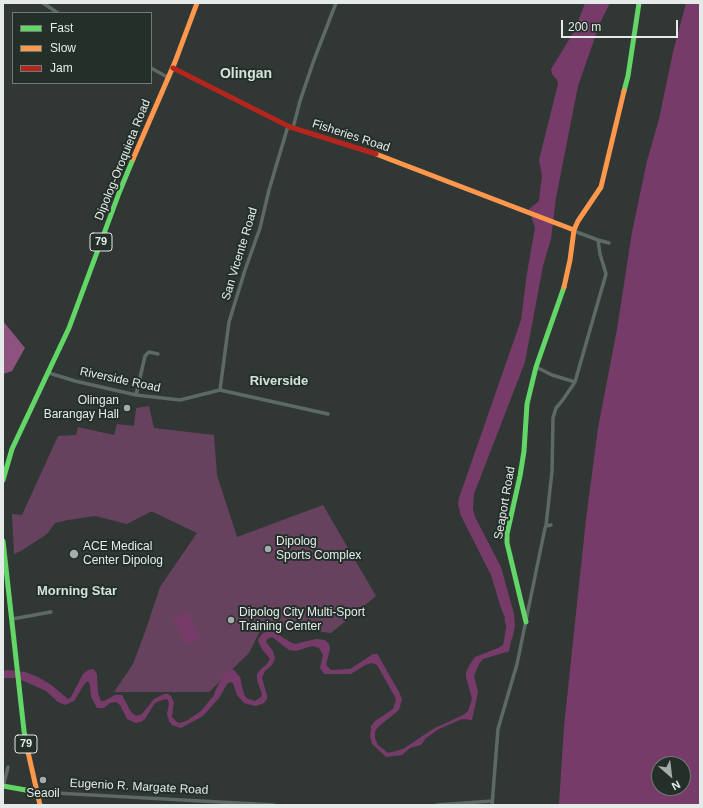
<!DOCTYPE html>
<style>
body{margin:0}
#map{position:relative;width:703px;height:808px;overflow:hidden;background:#313734;font-family:Arial,sans-serif}
canvas{display:block}
.frame{position:absolute;inset:0;border:4px solid #e4ebe8;pointer-events:none}
.legend{position:absolute;left:12px;top:12px;width:140px;height:72px;box-sizing:border-box;background:#242f2a;border:1px solid #717a76;margin:0;padding:5px 7px;list-style:none;font-size:12px;color:#e4ebe8}
.legend li{display:flex;align-items:center;gap:8px;height:20px}
.legend b{width:20px;border:1px solid #717a76}
.north{position:absolute;left:651px;top:756px;width:40px;height:40px;box-sizing:border-box;background:#242f2a;border:1px solid #717a76;border-radius:50%;rotate:152deg;font-size:11px;font-weight:700;line-height:16px;text-align:center;color:#e4ebe8}
.north::after{content:'';display:block;margin:auto;width:14px;height:18px;background:#a5aca9;clip-path:polygon(50% 0,100% 100%,50% 72%,0 100%)}
.scale{position:absolute;left:561px;top:20px;width:117px;height:18px;box-sizing:border-box;border:2px solid #e4ebe8;border-top:0;padding-left:5px;font-size:12px;line-height:14px;white-space:nowrap;color:#e4ebe8;-webkit-text-stroke:3px #242f2a;paint-order:stroke}
</style>
<div id="map">
<canvas width="703" height="808"></canvas>
<div class="frame"></div>
<ul class="legend">
<li><b style="height:5px;background:#63d668"></b>Fast</li>
<li><b style="height:5px;background:#ff974d"></b>Slow</li>
<li><b style="height:5px;background:#b3261e"></b>Jam</li>
</ul>
<div class="north">N</div>
<div class="scale">200 m</div>
</div>
<script>
const context = document.querySelector('canvas').getContext('2d');
context.lineJoin = 'round';
function paint(path, color) {
  context.fillStyle = color;
  context.fill(path, 'evenodd');
}
function poly(rows) {
  const path = new Path2D();
  for (const r of rows) {
    path.moveTo(r[0], r[1]);
    for (let i = 2; i < r.length; i += 2) path.lineTo(r[i], r[i + 1]);
  }
  return path;
}
function trace(path, color, width, dash) {
  context.strokeStyle = color;
  context.lineWidth = width;
  context.lineCap = dash ? 'butt' : 'round';
  context.setLineDash(dash || []);
  context.stroke(path);
}
function write(font, color, halo, rows, align = 'center') {
  context.font = font + ' Arial,sans-serif';
  context.lineWidth = 4;
  context.setLineDash([]);
  context.textBaseline = 'middle';
  context.strokeStyle = halo;
  context.fillStyle = color;
  for (const [text, x, y, turn = 0] of rows) {
    context.save();
    context.translate(x, y);
    context.rotate((+turn || 0) * Math.PI / 180);
    context.textAlign = isNaN(turn) ? turn : align;
    if (halo) context.strokeText(text, 0, 0);
    context.fillText(text, 0, 0);
    context.restore();
  }
}
paint(poly([
 [149,406,154,428,214,435,217,475,237,537,323,505,376,596,331,633,263,625,249,653,209,692,114,692,133,664,145,632,160,587,197,533,153,512,150,512,127,524,95,516,68,520,55,523,47,534,21,551,14,554,12,514,22,515,58,436,76,435,78,427,114,435,117,424,134,426,136,408]
]), '#67425e');
paint(poly([
 [3,321,25,348,12,371,3,374]
]), '#8e527f');
paint(poly([
 [585,3,610,3,600,23,578,86,556,198,551,239,543,266,525,362,474,494,473,509,475,517,501,567,514,614,515,625,513,636,508,649,503,653,483,659,479,664,474,676,478,692,472,720,462,719,439,729,426,738,421,745,410,748,402,755,386,757,372,744,370,736,371,729,371,726,375,721,393,709,396,699,377,665,372,663,365,665,351,674,324,674,320,668,323,655,319,648,312,646,296,651,289,650,272,637,267,639,266,642,273,651,275,659,272,665,265,671,262,678,267,695,267,699,264,703,256,706,251,705,244,703,237,695,233,683,230,682,226,685,219,698,203,716,181,728,172,725,169,721,167,714,169,703,167,699,162,700,155,703,145,719,141,722,135,723,127,719,120,705,116,702,110,703,104,708,97,708,91,697,90,685,88,681,85,683,74,701,65,705,58,702,46,691,26,682,15,678,3,678,3,671,8,670,25,672,38,677,50,684,68,699,71,697,83,674,88,670,93,669,96,672,97,675,98,693,101,701,104,701,115,695,122,695,131,712,136,716,142,714,154,699,164,694,168,694,171,696,174,702,172,717,177,722,180,723,188,720,201,711,227,679,231,677,240,683,245,696,248,699,255,701,261,697,262,694,257,680,257,674,261,669,267,664,270,659,262,649,258,641,259,638,263,633,270,631,276,633,290,642,295,644,316,639,325,640,329,644,330,649,326,665,331,670,350,669,373,654,377,654,378,655,399,692,402,699,399,710,378,727,375,732,375,738,378,745,388,753,403,749,433,729,463,715,468,711,472,699,466,677,466,672,470,664,475,657,503,646,509,639,511,634,500,605,491,575,461,516,458,504,459,498,521,320,527,273,535,228,529,209,537,203,539,200,542,176,539,160,558,84,557,80,552,74,551,69,575,30],
 [686,3,700,3,700,805,559,805,564,726,586,519,598,428,617,329,632,232,647,161,659,119,673,52],
 [659,764,683,764,683,788,659,788],
 [187,612,201,638,187,645,173,619]
]), '#773b6a');
trace(poly([
 [503,649,506,649,510,626,508,620],
 [218,693,227,676,232,673,237,679,239,690]
]), '#773b6a', 7);
trace(poly([
 [43,3,58,13],
 [151,68,169,78],
 [293,128,300,101,314,60,336,3],
 [598,240,609,243],
 [536,367,552,375,575,382],
 [49,373,75,381,136,395,180,400,220,390,328,414],
 [220,390,229,322,245,270,260,228,269,190,288,126],
 [136,395,145,356,149,352,158,354],
 [546,526,552,471,553,418,556,408,562,401,575,382,606,274,600,254,598,240,574,231],
 [12,619,51,612],
 [3,787,8,767],
 [37,792,274,805],
 [437,805,492,801],
 [492,805,498,729,517,664,545,528,546,526,551,525]
]), '#5c6964', 3.5);
trace(poly([
 [624,91,628,76,639,3],
 [3,480,12,449,69,328,119,193,133,159],
 [3,541,24,731,28,752],
 [526,622,507,543,507,534,520,476,524,451,527,404,536,367,564,287],
 [3,786,37,792]
]), '#63d668', 5);
trace(poly([
 [376,154,574,230],
 [133,159,175,62,197,3],
 [564,287,570,260,574,230,578,221,601,187,624,91],
 [28,752,40,805]
]), '#ff974d', 5);
trace(poly([
 [173,68,290,127,376,154]
]), '#b3261e', 5);
for (const [x, y, r, color] of [
 [127,408,4,"#a5aca9"],
 [268,549,4,"#a5aca9"],
 [74,554,5,"#a5aca9"],
 [231,620,4,"#a5aca9"],
 [43,780,4,"#a5aca9"]
]) {
  const dot = new Path2D();
  dot.arc(x, y, r, 0, 2 * Math.PI);
  context.fillStyle = color;
  context.fill(dot);
  trace(dot, '#242f2a', 1.5);
}
for (const [x, y, w] of [
 [101,242,22],
 [26,744,22]
]) {
  const box = new Path2D();
  box.roundRect(x - w / 2, y - 9, w, 18, 3);
  context.fillStyle = '#242f2a';
  context.fill(box);
  trace(box, '#e4ebe8', 1);
}
write('bold 11px', '#e4ebe8', null, [
 ["79",101,242],
 ["79",26,744]
]);
write('12px', '#e4ebe8', '#242f2a', [
 ["Fisheries Road",351,136,18],
 ["Dipolog-Oroquieta Road",123,160,-68],
 ["San Vicente Road",240,254,-73],
 ["Riverside Road",120,380,12],
 ["Seaport Road",505,503,-80],
 ["Eugenio R. Margate Road",139,787,3]
]);
write('12px', '#e4ebe8', '#242f2a', [
 ["Olingan",119,401,"right"],
 ["Barangay Hall",119,415,"right"],
 ["Dipolog",276,542],
 ["Sports Complex",276,556],
 ["ACE Medical",83,547],
 ["Center Dipolog",83,561],
 ["Dipolog City Multi-Sport",239,613],
 ["Training Center",239,627],
 ["Seaoil",43,794,"center"]
], 'left');
write('bold 13px', '#d3e2db', '#242f2a', [
 ["Riverside",279,381],
 ["Morning Star",77,591]
]);
write('bold 14px', '#d3e2db', '#242f2a', [
 ["Olingan",246,74]
]);
</script>
